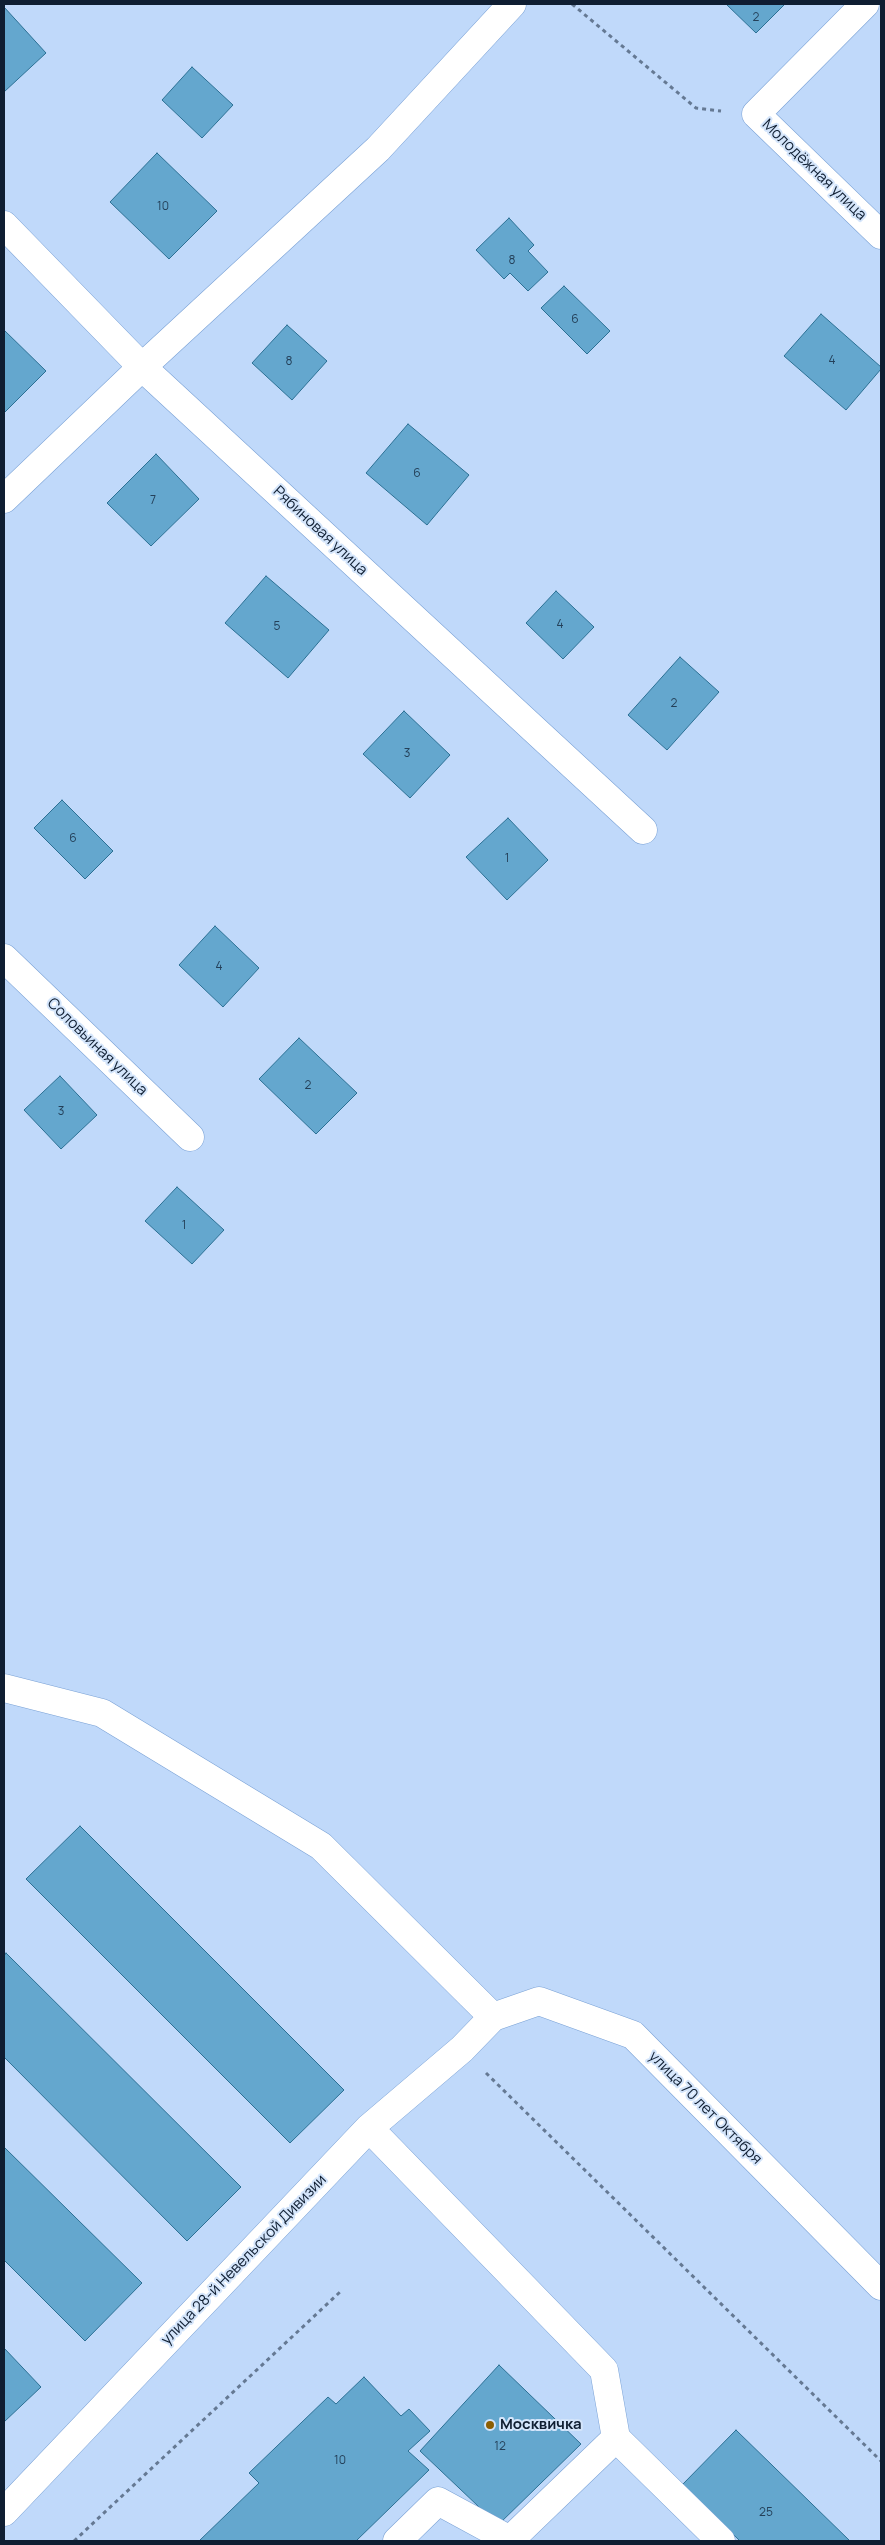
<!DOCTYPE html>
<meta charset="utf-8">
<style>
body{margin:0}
#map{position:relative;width:885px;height:2545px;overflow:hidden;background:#c0d9fa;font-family:Manrope,sans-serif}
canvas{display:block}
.frame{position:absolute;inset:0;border:5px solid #0f1e32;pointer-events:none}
</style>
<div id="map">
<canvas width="885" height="2545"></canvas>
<div class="frame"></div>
</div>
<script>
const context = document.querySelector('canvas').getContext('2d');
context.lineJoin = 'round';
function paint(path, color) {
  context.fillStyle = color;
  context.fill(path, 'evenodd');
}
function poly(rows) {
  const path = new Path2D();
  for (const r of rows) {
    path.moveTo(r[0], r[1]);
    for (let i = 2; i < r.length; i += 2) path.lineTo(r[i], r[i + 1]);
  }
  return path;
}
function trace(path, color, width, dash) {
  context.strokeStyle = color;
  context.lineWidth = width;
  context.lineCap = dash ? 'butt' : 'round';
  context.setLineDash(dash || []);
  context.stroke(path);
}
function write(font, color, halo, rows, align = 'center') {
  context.font = font + ' Manrope,sans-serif';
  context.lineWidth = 4;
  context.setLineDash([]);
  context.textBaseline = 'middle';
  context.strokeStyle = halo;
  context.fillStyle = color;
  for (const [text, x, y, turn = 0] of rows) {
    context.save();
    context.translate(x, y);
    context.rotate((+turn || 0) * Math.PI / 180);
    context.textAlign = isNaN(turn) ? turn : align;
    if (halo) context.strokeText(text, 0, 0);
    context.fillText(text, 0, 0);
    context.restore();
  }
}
const building = poly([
 [726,4,785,4,756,33,726,4],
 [4,7,46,53,4,92,4,7],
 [192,67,233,105,202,138,162,100,192,67],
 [157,153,217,211,169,259,110,202,157,153],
 [509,218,534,245,528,251,548,272,528,291,510,273,504,279,476,250,509,218],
 [564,286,610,331,587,354,541,308,564,286],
 [821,314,881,367,881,369,846,410,784,356,821,314],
 [287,325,327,361,292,400,252,363,287,325],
 [4,330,46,371,4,413,4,330],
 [408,424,469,475,427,525,366,473,408,424],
 [156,454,199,499,151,546,107,503,156,454],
 [266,576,329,630,288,678,225,623,266,576],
 [556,591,594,627,563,659,526,623,556,591],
 [680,657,719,692,667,750,628,715,680,657],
 [404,711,450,755,410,798,363,754,404,711],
 [62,800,113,851,85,879,34,828,62,800],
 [508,818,548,860,507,900,466,857,508,818],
 [215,926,259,968,223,1007,179,965,215,926],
 [299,1038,357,1093,316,1134,259,1079,299,1038],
 [60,1076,97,1115,61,1149,24,1110,60,1076],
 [177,1187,224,1230,192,1264,145,1221,177,1187],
 [80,1826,344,2090,290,2143,26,1879,80,1826],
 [6,1953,241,2187,187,2241,4,2057,4,1956,6,1953],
 [4,2147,142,2283,85,2341,4,2260,4,2147],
 [4,2348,41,2387,4,2422,4,2348],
 [499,2365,581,2444,498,2525,420,2451,499,2365],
 [364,2377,401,2416,409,2409,430,2431,408,2451,429,2470,356,2541,199,2541,259,2483,249,2473,328,2397,336,2404,364,2377],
 [736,2430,850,2541,740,2541,682,2485,736,2430]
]);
paint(building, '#64a7ce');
trace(building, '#2b7094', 1);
const minor = poly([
 [865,4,756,114,881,235],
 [4,225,142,367,643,830],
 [4,499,142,367,378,149,512,4],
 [4,958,190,1137],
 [4,1688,102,1713,321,1846,493,2017],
 [369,2128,604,2370,616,2438],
 [4,2512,369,2128,462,2049,493,2017,539,2001,633,2035,881,2286],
 [397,2541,438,2501,510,2540,616,2438,721,2541]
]);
trace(minor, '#79a1d5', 29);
trace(poly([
 [572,4,696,108,721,111],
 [486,2073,881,2461],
 [74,2541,340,2292]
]), '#657993', 3, [4, 4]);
trace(minor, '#fff', 28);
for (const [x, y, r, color] of [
 [490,2425,5,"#8c5e04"]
]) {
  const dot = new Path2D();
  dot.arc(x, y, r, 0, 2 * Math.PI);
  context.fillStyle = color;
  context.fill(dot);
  trace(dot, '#d4e5fb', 2);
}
write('12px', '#244059', null, [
 ["2",756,18],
 ["10",163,207],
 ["8",512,261],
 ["6",575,320],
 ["4",832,361],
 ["8",289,362],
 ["6",417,474],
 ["7",153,501],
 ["4",560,625],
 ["5",277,627],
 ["2",674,704],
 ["3",407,754],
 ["6",73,839],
 ["1",507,859],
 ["4",219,967],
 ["2",308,1086],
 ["3",61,1112],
 ["1",184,1226],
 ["12",500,2447],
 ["10",340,2461],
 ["25",766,2513]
]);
write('15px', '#0f1e32', '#d4e5fb', [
 ["Молодёжная улица",814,170,44],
 ["Рябиновая улица",320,531,43],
 ["Соловьиная улица",97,1047,44],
 ["улица 70 лет Октября",705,2108,45],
 ["улица 28-й Невельской Дивизии",244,2260,-46]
]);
write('bold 15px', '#0f1e32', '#d4e5fb', [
 ["Москвичка",500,2425]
], 'left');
</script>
